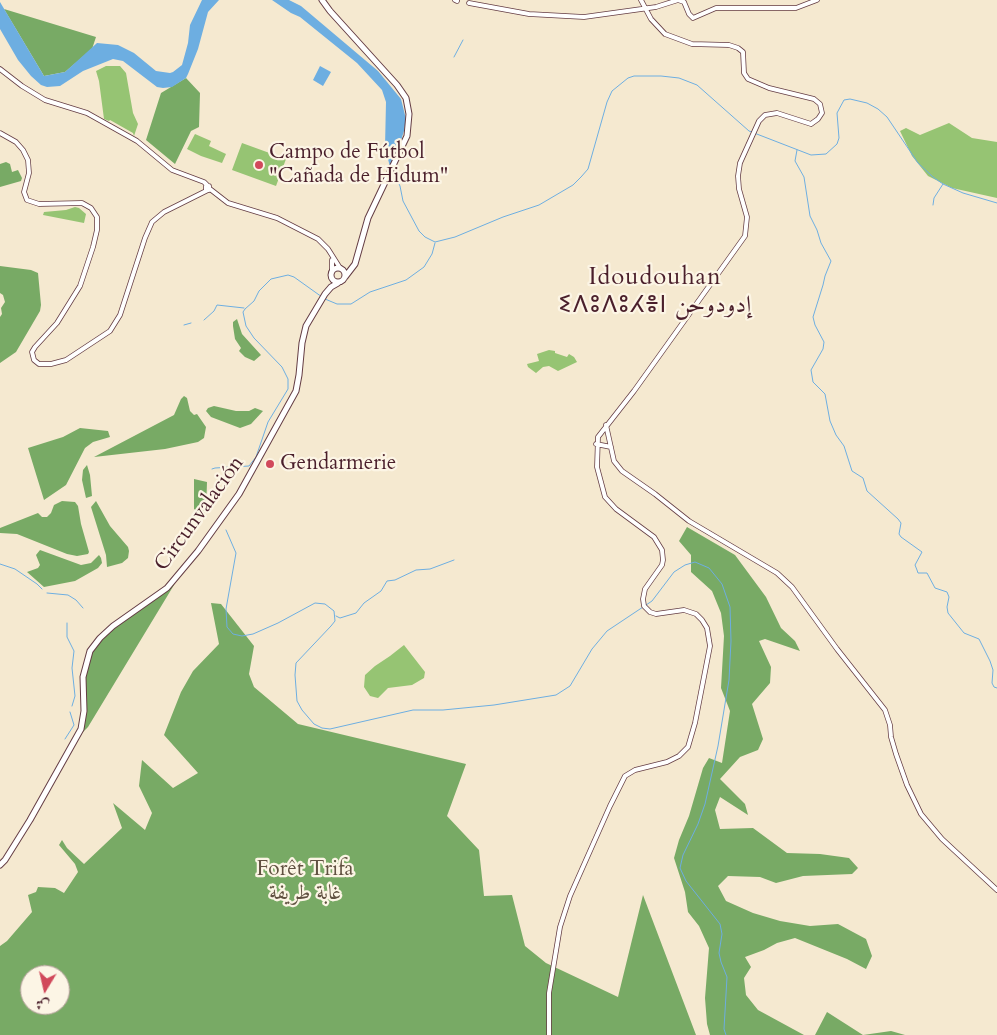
<!DOCTYPE html>
<meta charset="utf-8">
<style>
body{margin:0}
#map{position:relative;width:997px;height:1035px;overflow:hidden;background:#f5e9d0;font-family:Cardo,Amiri,serif}
canvas{display:block}
.north{position:absolute;left:20px;top:965px;width:50px;height:50px;box-sizing:border-box;background:#fcf5e5;border:1px solid #b59f9b;border-radius:50%;rotate:189deg;font-size:14px;font-weight:700;line-height:20px;text-align:center;color:#4a1f2b}
.north::after{content:'';display:block;margin:auto;width:18px;height:22px;background:#d1495b;clip-path:polygon(50% 0,100% 100%,50% 72%,0 100%)}
</style>
<div id="map">
<canvas width="997" height="1035"></canvas>
<div class="north">ش</div>
</div>
<script>
const context = document.querySelector('canvas').getContext('2d');
context.lineJoin = 'round';
function paint(path, color) {
  context.fillStyle = color;
  context.fill(path, 'evenodd');
}
function poly(rows) {
  const path = new Path2D();
  for (const r of rows) {
    if (r.length === 3) {
      path.moveTo(r[0] + r[2], r[1]);
      path.arc(r[0], r[1], r[2], 0, 2 * Math.PI);
      continue;
    }
    path.moveTo(r[0], r[1]);
    for (let i = 2; i < r.length; i += 2) path.lineTo(r[i], r[i + 1]);
  }
  return path;
}
function trace(path, color, width, dash) {
  context.strokeStyle = color;
  context.lineWidth = width;
  context.lineCap = dash ? 'butt' : 'round';
  context.setLineDash(dash || []);
  context.stroke(path);
}
function write(font, color, halo, rows, align = 'center') {
  context.font = font + ' Cardo,Amiri,"Noto Sans Tifinagh",serif';
  context.lineWidth = 4.5;
  context.setLineDash([]);
  context.textBaseline = 'middle';
  context.strokeStyle = halo;
  context.fillStyle = color;
  for (const [text, x, y, turn = 0] of rows) {
    context.save();
    context.translate(x, y);
    context.rotate((+turn || 0) * Math.PI / 180);
    context.textAlign = isNaN(turn) ? turn : align;
    if (halo) context.strokeText(text, 0, 0);
    context.fillText(text, 0, 0);
    context.restore();
  }
}
paint(poly([
 [106,66,120,66,126,73,133,113,138,124,134,136,133,133,110,120,109,121,104,119,99,81,96,71],
 [949,123,972,138,997,142,997,198,952,188,928,176,912,156,900,131,906,128,920,135],
 [195,134,211,141,209,146,226,154,222,163,201,156,187,149],
 [242,143,286,159,276,186,232,170],
 [75,207,79,208,86,214,84,223,43,215,44,212,66,210],
 [549,350,555,351,555,353,567,357,569,354,574,357,577,362,558,371,549,366,543,367,536,373,528,367,527,364,539,361,537,354],
 [404,645,425,672,424,678,412,685,388,688,378,698,370,696,364,687,365,675,375,666,390,656]
]), '#96c473');
paint(poly([
 [4,9,96,37,92,49,65,72,44,76],
 [186,78,200,93,199,127,191,131,175,164,146,140,161,93],
 [6,162,10,164,12,172,18,170,22,178,21,181,0,187,0,164],
 [0,266,31,270,38,273,41,305,40,311,16,352,0,363,0,317,2,314,1,308,5,302,3,295,0,293],
 [237,319,242,334,261,355,254,361,245,357,239,351,241,348,235,339,233,326,233,322],
 [184,396,187,398,190,411,194,415,197,414,206,427,204,438,198,442,165,449,94,457,174,415,181,399],
 [214,406,236,411,249,411,255,408,263,411,251,424,240,428,211,417,206,411,208,408],
 [80,428,108,431,110,437,93,442,85,448,66,485,44,500,28,448,63,437],
 [87,465,90,475,92,496,86,498,82,480,83,470],
 [194,479,207,482,206,512,202,514,194,509],
 [62,501,75,502,78,506,81,524,89,552,88,554,77,556,67,554,17,534,0,533,0,528,38,513,42,517,47,517,51,513,54,505],
 [96,501,110,526,128,547,129,551,128,558,122,563,107,567,106,555,91,507],
 [687,527,735,555,766,597,781,628,795,641,800,651,765,639,759,641,771,667,770,683,752,704,763,739,758,750,740,757,720,779,745,804,748,815,720,797,715,810,720,829,753,828,787,853,820,854,849,858,858,868,852,874,803,876,776,883,760,877,728,876,718,886,726,901,753,913,780,921,810,926,838,924,866,939,872,956,866,969,847,959,795,938,777,943,764,950,745,957,751,967,744,978,746,995,758,1010,804,1035,710,1035,707,1024,705,998,709,948,699,926,688,912,685,892,674,858,679,840,689,816,703,768,709,758,722,763,730,711,721,688,724,636,721,613,712,591,691,572,691,555,679,541],
 [40,550,81,565,91,563,99,555,101,558,102,563,98,568,75,581,44,587,27,572,38,568,40,565,36,555],
 [176,578,174,585,88,727,79,736,86,716,84,682,90,653,108,631],
 [211,603,221,604,254,646,249,674,254,687,298,724,466,764,447,816,479,850,484,896,512,895,525,946,546,963,618,997,643,895,696,1035,0,1035,0,946,7,941,32,912,28,895,36,892,38,887,55,888,64,893,78,872,75,864,59,845,62,840,67,848,84,864,122,828,113,803,145,830,152,813,139,786,142,760,173,788,198,773,164,735,181,692,193,671,219,644],
 [30,975,60,975,60,1005,30,1005],
 [827,1012,863,1035,891,1031,905,1035,815,1035]
]), '#78aa65');
paint(poly([
 [202,0,219,0,208,12,198,49,188,74,186,78,172,87,163,88,157,87,123,61,113,59,83,71,60,86,47,87,41,85,31,76,18,60,0,29,0,2,44,76,65,72,97,43,118,45,134,53,156,71,170,73,173,72,182,65,188,43,190,25],
 [272,0,289,0,301,6,378,71,401,99,406,119,404,131,391,171,385,147,386,102,382,90,357,63,300,17,291,13],
 [320,66,331,72,323,86,313,80]
]), '#6daee1');
trace(poly([
 [454,57,463,40],
 [797,150,795,161,804,177,810,216,817,230,821,243,831,261,825,276,823,285,813,317,815,325,824,342,823,349,811,370,813,382,825,394,830,421,836,435,844,446,852,471,863,478,867,491,898,519,901,523,899,534,901,537,922,552,915,565,917,570,918,573,927,573,935,588,947,592,949,597,947,607,948,613,964,633,979,639,990,661,993,670,992,683,994,687,997,688],
 [393,172,400,186,403,201,419,231,425,237,435,242,455,237,503,217,539,205,573,185,581,177,588,169,607,102,612,91,628,78,634,76,661,76,679,78,697,85,749,131,811,155,826,154,837,144,839,138,837,113,844,100,850,99,867,103,878,109,887,117,918,163,933,177,943,184,963,193,997,203],
 [933,205,934,198,943,184],
 [325,299,337,304,351,304,370,292,406,280,424,267,432,254,435,243],
 [204,320,214,311,217,305,244,308],
 [184,325,191,323],
 [212,469,215,468,249,466,256,457,268,422,288,389,288,379,282,367,254,338,246,326,243,312,245,309,254,301,259,291,271,279,288,275,294,277,322,297],
 [226,530,236,553,226,609,227,627,233,634,242,636,253,634,278,623,315,603,325,604,334,611,335,621,331,626,296,663,295,675,297,701,302,710,314,724,322,728,330,729,413,710,443,710,494,705,556,695,570,686,592,649,607,631,652,601,674,572,685,565,695,562,709,568,722,584,730,607,731,641,729,680,718,746,705,804,698,824,683,855,680,868,686,881,720,924,722,934,719,953,721,962,727,977,724,1029,726,1035],
 [0,564,15,569,37,584,42,589],
 [47,593,68,595,76,600,83,608],
 [336,616,340,618,356,613,364,603,381,591,387,581,395,580,416,570,430,569,454,560],
 [67,623,67,637,74,651,72,668,75,696,72,706],
 [65,739,74,725,70,712]
]), '#6daee1', 1);
const minor = poly([
 [455,0,457,1],
 [469,3,529,14,584,17,656,7,678,0,684,2,689,14,693,18,716,8,796,8,817,0],
 [0,69,22,86,45,100,87,113,137,141,172,170,204,182,207,185],
 [0,133,16,142,23,150,28,160,29,173,24,192,27,200,39,204,82,203,91,208,97,217,97,230,93,247,80,286,57,323,35,347,32,352,34,360,39,364,51,364,66,360,110,331,120,315,145,238,152,222,164,212,208,190],
 [206,186,209,186,209,190,206,190,206,186],
 [210,189,228,203,277,218,318,239,328,249,340,268],
 [332,272,332,260],
 [606,425,614,461,622,471,655,494,689,521,777,573,792,587,837,649,885,710,890,725,891,737,896,754,907,785,921,814,942,839,997,890],
 [596,444,611,447],
 [549,1035,549,993,560,927,570,896,610,806,625,776,635,770,667,762,679,756,688,747,695,723,710,646,707,628,702,620,696,614,684,610,656,614,650,612,644,606,643,599,645,589,662,565,663,560,662,550,654,537,616,509,605,497,597,467,598,437,634,391,745,236,747,217,739,189,738,176,740,163,759,121,765,115,777,113,811,124,818,119,822,113,820,104,814,99,769,88,748,79,744,73,743,52,738,48,729,45,692,44,665,34,651,19,641,0]
]);
const major = poly([
 [322,0,330,11,397,85,406,98,409,114,407,136,368,218,355,264,345,277],
 [338,275,7],
 [0,865,5,860,30,820,81,729,84,711,83,677,90,651,100,638,113,626,167,588,198,551,239,494,296,391,299,375,302,343,306,326,325,294,331,287,338,283]
]);
trace(minor, '#643d44', 5.5);
trace(major, '#643d44', 7);
trace(minor, '#fff', 4);
trace(major, '#fff', 5);
for (const [x, y, r, color] of [
 [259,165,5,"#d1495b"],
 [270,464,5,"#d1495b"]
]) {
  const dot = new Path2D();
  dot.arc(x, y, r, 0, 2 * Math.PI);
  context.fillStyle = color;
  context.fill(dot);
  trace(dot, '#fcf5e5', 2);
}
write('21px', '#4a1f2b', '#fcf5e5', [
 ["Campo de Fútbol",269,153],
 ["\"Cañada de Hidum\"",269,177],
 ["Gendarmerie",280,464]
], 'left');
write('21px', '#4a1f2b', '#fcf5e5', [
 ["Circunvalación",200,514,-54]
]);
write('21px', '#615141', '#fcf5e5', [
 ["Forêt Trifa",305,870],
 ["غابة طريفة",305,894]
]);
context.letterSpacing = '1px';
write('24px', '#4a1f2b', '#fcf5e5', [
 ["Idoudouhan",655,278],
 ["ⵉⴷⵓⴷⵓⵃⴻⵏ إدودوحن",655,306]
]);
context.letterSpacing = '0px';
</script>
